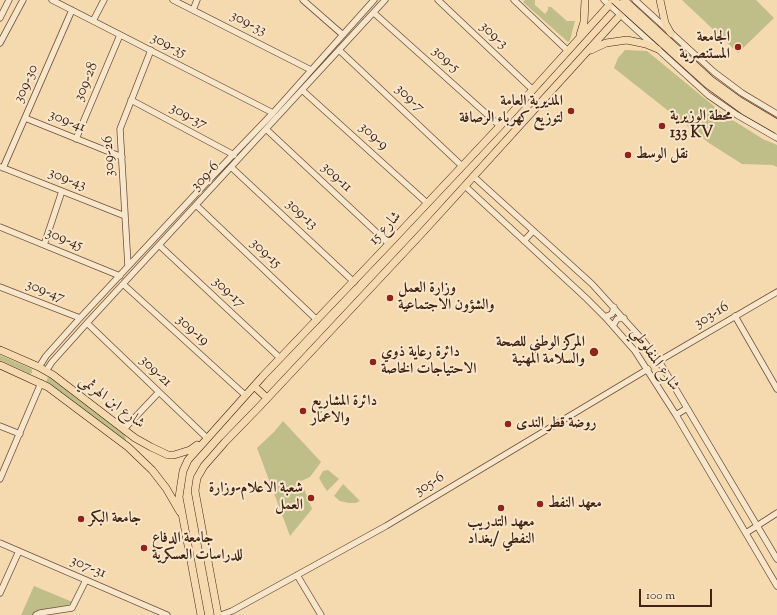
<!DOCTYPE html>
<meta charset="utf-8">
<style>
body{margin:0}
#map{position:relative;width:777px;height:615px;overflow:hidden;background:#f5d9af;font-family:"Sorts Mill Goudy",serif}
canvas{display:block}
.scale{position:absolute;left:639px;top:589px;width:73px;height:18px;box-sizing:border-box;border:2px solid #412316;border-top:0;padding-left:5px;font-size:12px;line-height:14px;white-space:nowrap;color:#412316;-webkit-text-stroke:3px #f8e6cb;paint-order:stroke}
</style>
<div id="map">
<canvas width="777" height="615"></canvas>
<div class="scale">100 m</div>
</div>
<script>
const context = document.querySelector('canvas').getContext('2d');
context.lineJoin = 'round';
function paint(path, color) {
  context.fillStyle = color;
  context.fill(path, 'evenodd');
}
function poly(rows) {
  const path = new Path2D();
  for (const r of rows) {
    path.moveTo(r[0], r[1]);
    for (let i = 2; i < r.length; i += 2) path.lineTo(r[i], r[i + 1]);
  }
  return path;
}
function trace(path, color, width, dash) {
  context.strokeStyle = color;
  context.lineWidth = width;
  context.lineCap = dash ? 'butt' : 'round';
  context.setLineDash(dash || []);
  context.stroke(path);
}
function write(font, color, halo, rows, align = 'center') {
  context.font = font + ' "Sorts Mill Goudy",Amiri,serif';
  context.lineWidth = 4;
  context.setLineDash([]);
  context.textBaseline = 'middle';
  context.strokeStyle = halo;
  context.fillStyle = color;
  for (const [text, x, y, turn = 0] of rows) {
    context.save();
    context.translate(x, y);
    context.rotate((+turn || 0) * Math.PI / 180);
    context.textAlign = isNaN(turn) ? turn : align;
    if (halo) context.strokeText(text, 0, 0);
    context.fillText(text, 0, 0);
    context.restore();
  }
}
paint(poly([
 [525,0,535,0,535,5,545,14,548,10,548,7,551,7,567,21,575,21,570,40,568,42,523,2],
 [682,0,756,0,774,18,738,53],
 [625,50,647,51,726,116,763,139,777,145,777,167,773,165,742,164,709,143,614,68,618,58],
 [0,355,32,369,32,373,30,374,0,360],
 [48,377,50,377,125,434,126,440,119,437,46,382],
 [283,421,321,462,310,477,301,481,312,509,290,536,257,448,274,432],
 [328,470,339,479,327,491,323,485,319,478,323,471],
 [343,484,360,501,356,503,349,503,340,501,334,496],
 [34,586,75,603,74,605,36,615,21,615]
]), '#c0be88');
const minor = poly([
 [52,0,273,113],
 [173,0,311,70],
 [303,0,343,35],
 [438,0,532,89],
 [514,0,568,51],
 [604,0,708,95,737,115,777,138],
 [635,0,714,72,742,93,777,114],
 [193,10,197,0],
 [374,13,500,126],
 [0,18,9,0],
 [93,21,104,0],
 [0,43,23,0],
 [339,50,462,166],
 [302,90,427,203],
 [131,100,234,155],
 [25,118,122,157],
 [266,129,389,244],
 [76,139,120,35],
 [1,167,125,216],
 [231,167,354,282],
 [3,168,72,10],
 [473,176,592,284,641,338,659,361,777,559],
 [465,186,586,298,605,317,635,351,676,415,777,586],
 [196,205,317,320],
 [0,227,120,276],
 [524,241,533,231],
 [44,245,62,191],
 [159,245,280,358],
 [128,266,120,129,151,50],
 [123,284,245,395],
 [0,287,80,318],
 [735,316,777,389],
 [605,317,612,314,614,307],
 [87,323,207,438],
 [613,326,617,319,624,318],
 [659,361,777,292],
 [39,367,46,356,80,318,204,185,273,113,374,0],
 [46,371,52,362,87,323,385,0],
 [676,415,687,408],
 [0,426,20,434],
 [124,429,159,392],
 [0,479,41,383],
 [746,533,777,513],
 [0,543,167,615],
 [297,575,321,615],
 [0,593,19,551],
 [36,615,40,613,72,608,86,580],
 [221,615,232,611,386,526,648,369]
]);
const major = poly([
 [660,0,665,23,671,34],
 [580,35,584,22,585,0],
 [591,50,606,43,627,40,646,44,658,49],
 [0,350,39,367,53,375,135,438,151,447,168,455,174,455,190,450,197,445],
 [0,365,48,387,128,447,152,470,166,488,180,512],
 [254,386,267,398],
 [201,615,179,497,183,471,188,460,263,376,389,244,500,126,612,2],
 [218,615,195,491,197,478,204,466,225,442,260,406,422,233,623,12]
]);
trace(minor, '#6e503c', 7);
trace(major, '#412316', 8);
trace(minor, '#f8e6cb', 5.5);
trace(major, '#f5d9af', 7);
const majorBridge = poly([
 [614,0,707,84,744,111,777,130],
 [624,0,711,80,740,101,777,123]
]);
trace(majorBridge, '#412316', 8, []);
trace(majorBridge, '#f5d9af', 7);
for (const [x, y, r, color] of [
 [738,47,4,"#8f2418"],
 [571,111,4,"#8f2418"],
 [662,126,4,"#8f2418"],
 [628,155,4,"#8f2418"],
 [390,298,4,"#8f2418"],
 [594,352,5,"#8f2418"],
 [373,362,4,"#8f2418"],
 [303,411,4,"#8f2418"],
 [508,424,4,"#8f2418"],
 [311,498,4,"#8f2418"],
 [540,504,4,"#8f2418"],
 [501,508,4,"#8f2418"],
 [81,519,4,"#8f2418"],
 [144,548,4,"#8f2418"]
]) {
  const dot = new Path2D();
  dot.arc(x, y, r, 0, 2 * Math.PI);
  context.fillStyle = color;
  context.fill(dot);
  trace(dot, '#f8e6cb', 1.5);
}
write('15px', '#412316', '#f8e6cb', [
 ["309-33",248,24,27],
 ["309-3",493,36,43],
 ["309-35",168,46,27],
 ["309-5",445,60,42],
 ["309-28",87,82,-67],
 ["309-30",27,84,-66],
 ["309-7",409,99,43],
 ["309-37",188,117,28],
 ["309-41",67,122,22],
 ["309-9",373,137,42],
 ["309-26",110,156,-93],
 ["309-6",206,177,-47],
 ["309-11",336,178,43],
 ["309-43",67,180,21],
 ["309-13",301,215,43],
 ["شارع 15",386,229,-47],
 ["309-45",64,240,22],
 ["309-15",265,254,43],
 ["309-47",45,292,21],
 ["309-17",228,293,43],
 ["303-16",712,316,-31],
 ["309-19",192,331,42],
 ["شارع المنفلوطي",654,360,55],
 ["309-21",155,372,44],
 ["شارع ابن الهرثمي",111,403,37],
 ["305-6",430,485,-31],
 ["307-31",88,568,23]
]);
write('bold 15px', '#412316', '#f8e6cb', [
 ["الجامعة",730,38,"right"],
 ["المستنصرية",730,55,"right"],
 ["المديرية العامة",563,102,"right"],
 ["لتوزيع كهرباء الرصافة",563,119,"right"],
 ["محطة الوزيرية",670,117],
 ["133 KV",670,134],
 ["نقل الوسط",636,155],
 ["وزارة العمل",398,289],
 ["والشؤون الاجتماعية",398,306],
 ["المركز الوطني للصحة",585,343,"right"],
 ["والسلامة المهنية",585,360,"right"],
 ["دائرة رعاية ذوي",381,353],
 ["الاحتياجات الخاصة",381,370],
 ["دائرة المشاريع",311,402],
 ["والاعمار",311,419],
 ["روضة قطر الندى",516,424],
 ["شعبة الاعلام-وزارة",303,489,"right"],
 ["العمل",303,506,"right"],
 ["معهد النفط",548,504],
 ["جامعة البكر",89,519],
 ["معهد التدريب",501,523,"center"],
 ["النفطي /بغداد",501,540,"center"],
 ["جامعة الدفاع",152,539],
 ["للدراسات العسكرية",152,556]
], 'left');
</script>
